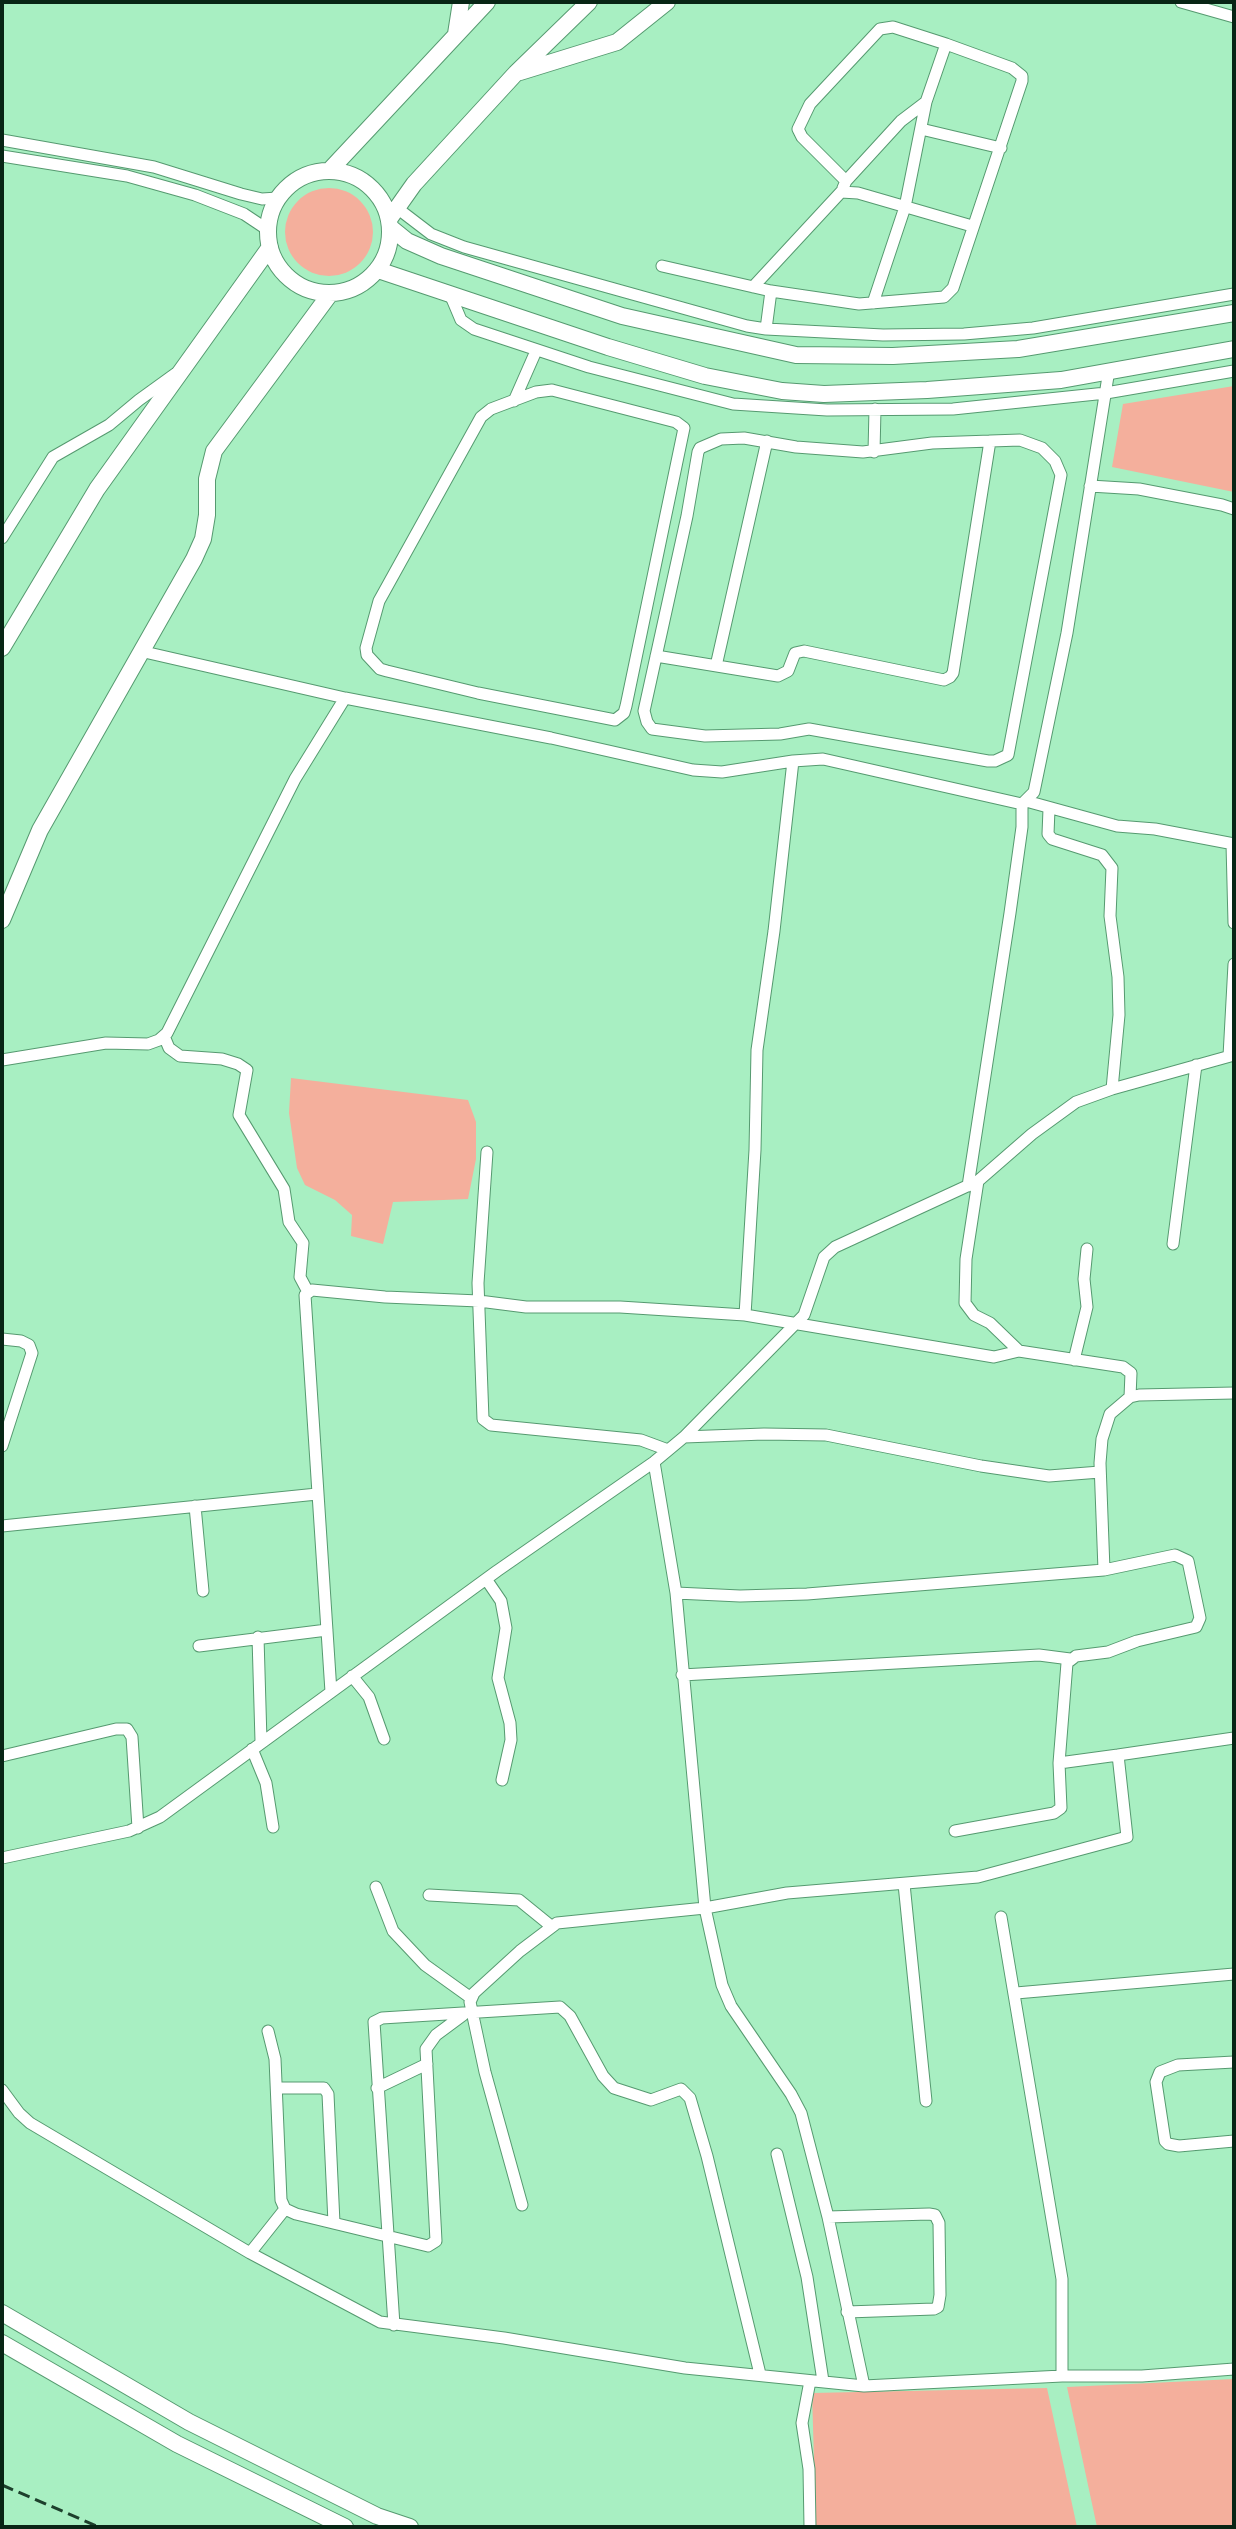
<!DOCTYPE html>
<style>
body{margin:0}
#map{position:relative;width:1236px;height:2529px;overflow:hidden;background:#a8efc2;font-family:"DM Sans",sans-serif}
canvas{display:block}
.frame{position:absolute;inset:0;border:4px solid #082515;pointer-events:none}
</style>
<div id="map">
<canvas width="1236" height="2529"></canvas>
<div class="frame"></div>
</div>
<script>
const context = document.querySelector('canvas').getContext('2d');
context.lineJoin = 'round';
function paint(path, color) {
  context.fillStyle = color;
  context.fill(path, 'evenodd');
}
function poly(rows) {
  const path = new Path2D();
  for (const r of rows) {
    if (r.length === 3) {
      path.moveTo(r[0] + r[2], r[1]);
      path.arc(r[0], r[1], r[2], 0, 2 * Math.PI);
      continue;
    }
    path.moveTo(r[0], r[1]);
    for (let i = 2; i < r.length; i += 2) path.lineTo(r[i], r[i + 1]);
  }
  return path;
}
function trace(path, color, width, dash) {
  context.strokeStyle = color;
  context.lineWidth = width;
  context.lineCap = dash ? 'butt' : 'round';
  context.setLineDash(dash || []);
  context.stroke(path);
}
paint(poly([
 [329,232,44],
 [1234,386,1234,492,1112,467,1123,404],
 [291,1078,468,1100,476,1122,476,1159,468,1199,393,1202,383,1244,351,1236,352,1215,335,1200,305,1185,297,1168,289,1113],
 [1234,2379,1234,2527,1097,2527,1067,2387],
 [1047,2388,1077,2527,816,2527,812,2393]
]), '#f4af9c');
const street = poly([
 [1181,2,1234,17],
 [921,129,1001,148],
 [2,140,154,167,241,194,262,199,278,198],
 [2,156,127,176,195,195,244,214,268,230],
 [843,188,846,181,901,121,926,102],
 [397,208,431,234,464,247,747,326,766,329,883,335,964,334,1033,328,1234,294],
 [662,266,771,291,859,304,944,297,953,288,1022,81,1022,76,1012,68,946,44,893,27,880,29,810,104,798,129,802,137,846,181],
 [753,287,841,192,858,193,972,226],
 [450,294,461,320,474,329,589,367,733,404,827,410,953,409,1106,393,1234,371],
 [873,303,905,207,926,102,946,44],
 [766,329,771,291],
 [552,390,676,422,684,428,626,706,624,713,615,720,478,693,387,671,380,669,367,655,366,648,379,601,481,417,491,409,536,392,552,390],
 [514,401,536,351],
 [744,438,796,447,863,452,932,443,1020,440,1042,448,1055,461,1061,475,1008,755,995,761,988,761,809,729,780,734,705,736,652,729,647,722,644,711,687,516,698,452,700,448,721,439,744,438],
 [874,452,875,409],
 [1090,486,1139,489,1222,505,1234,509],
 [2,538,53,457,109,425,139,400,175,374],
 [140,651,345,698,551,738,693,770,722,772,793,761,823,759,1022,804,1034,792,1067,633,1109,370],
 [656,656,778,676,788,671,795,653,804,651,944,680,950,677,953,673,990,441],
 [716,666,767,441],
 [1026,801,1117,826,1155,829,1234,844],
 [1049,809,1048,834,1052,839,1102,855,1112,868,1110,916,1118,977,1119,1015,1112,1089],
 [1232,844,1234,923],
 [164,1036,169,1048,180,1056,222,1059,238,1064,247,1070,239,1115,284,1189,289,1222,303,1243,300,1277,308,1292],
 [1229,1056,1234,964],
 [2,1060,106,1043,148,1044,159,1040,167,1033,295,779,345,698],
 [487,1152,478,1283,483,1419,491,1425,641,1440,668,1450],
 [978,1181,966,1259,965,1303,974,1315,990,1323,1019,1351],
 [968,1186,1010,913,1022,827,1022,804],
 [1173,1244,1196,1065],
 [745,1315,994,1357,1019,1351,1123,1367,1131,1373,1130,1397],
 [2,1339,21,1341,29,1345,32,1353,2,1446],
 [1074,1360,1087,1307,1084,1279,1087,1249],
 [684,1437,764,1434,826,1435,981,1466,1049,1476,1100,1472],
 [654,1462,676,1593,705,1908,722,1985,731,2006,791,2094,801,2113,828,2217,864,2386],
 [195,1506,203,1591],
 [2,1526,317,1494],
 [1104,1570,1100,1463,1102,1439,1110,1414,1130,1397,1139,1395,1234,1393],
 [486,1579,501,1601,506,1628,498,1678,510,1723,511,1740,502,1780],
 [676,1593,740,1596,807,1594,1104,1570,1175,1555,1188,1561,1200,1618,1196,1627,1137,1641,1108,1652,1076,1656,1067,1663,1059,1763,1061,1808,1054,1813,955,1831],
 [258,1637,261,1741],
 [199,1646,327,1630],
 [682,1675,1039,1655,1070,1659],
 [352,1676,369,1697,384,1739],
 [331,1692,305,1295,312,1290,385,1297,479,1301,526,1307,620,1307,745,1315,755,1150,757,1050,774,931,793,761],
 [252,1749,266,1783,273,1827],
 [1118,1755,1234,1738],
 [2,1756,116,1729,127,1729,132,1737,138,1828],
 [2,1858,129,1831,160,1817,497,1571,654,1462,684,1437,804,1315,824,1257,835,1247,978,1181,1032,1134,1076,1102,1112,1089,1234,1055],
 [904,1884,926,2101],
 [376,1887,393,1931,425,1965,471,1998],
 [429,1895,519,1900,551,1926],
 [1001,1917,1062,2279,1062,2376],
 [1016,1993,1234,1974],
 [268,2031,275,2059,281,2200,285,2209,296,2214,428,2246,436,2241,426,2049,436,2035,463,2015],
 [1234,2062,1178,2065,1160,2072,1156,2082,1165,2141,1168,2144,1179,2146,1234,2141],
 [277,2088,324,2088,328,2094,334,2223],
 [377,2088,427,2064],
 [2,2090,19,2113,30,2123,250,2253,380,2322,504,2338,685,2368,864,2386,1062,2376,1142,2376,1234,2369],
 [777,2154,807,2277,823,2381],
 [522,2205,485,2072,470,2002,474,1993,520,1951,557,1923,705,1908,787,1893,978,1877,1127,1837,1118,1755,1059,1763],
 [828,2217,929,2214,935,2215,939,2223,940,2295,938,2307,934,2309,847,2312],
 [250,2253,285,2209],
 [394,2325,374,2022,382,2018,560,2007,570,2016,603,2076,614,2088,651,2100,681,2089,690,2098,707,2156,760,2374],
 [810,2381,802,2423,809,2469,810,2527]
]);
const secondary = poly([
 [456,34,461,2],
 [520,72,617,42,667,2],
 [330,170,487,2],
 [329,232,61],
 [390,218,414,184,516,73,589,2],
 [391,228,407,241,441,256,622,316,796,355,893,356,1018,349,1234,313],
 [378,270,608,347,705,376,782,391,824,394,927,390,1061,380,1234,349],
 [2,648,97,489,270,247],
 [2,920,40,830,194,559,203,539,207,515,207,479,214,451,330,294],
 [2,2313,189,2422,377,2516,410,2527],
 [2,2343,177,2444,345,2527]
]);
trace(street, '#569a70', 13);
trace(secondary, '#569a70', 18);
trace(street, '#fff', 11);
trace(secondary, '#fff', 16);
trace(poly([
 [2,2485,99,2527]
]), '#1d402c', 3, [12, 6]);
</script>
